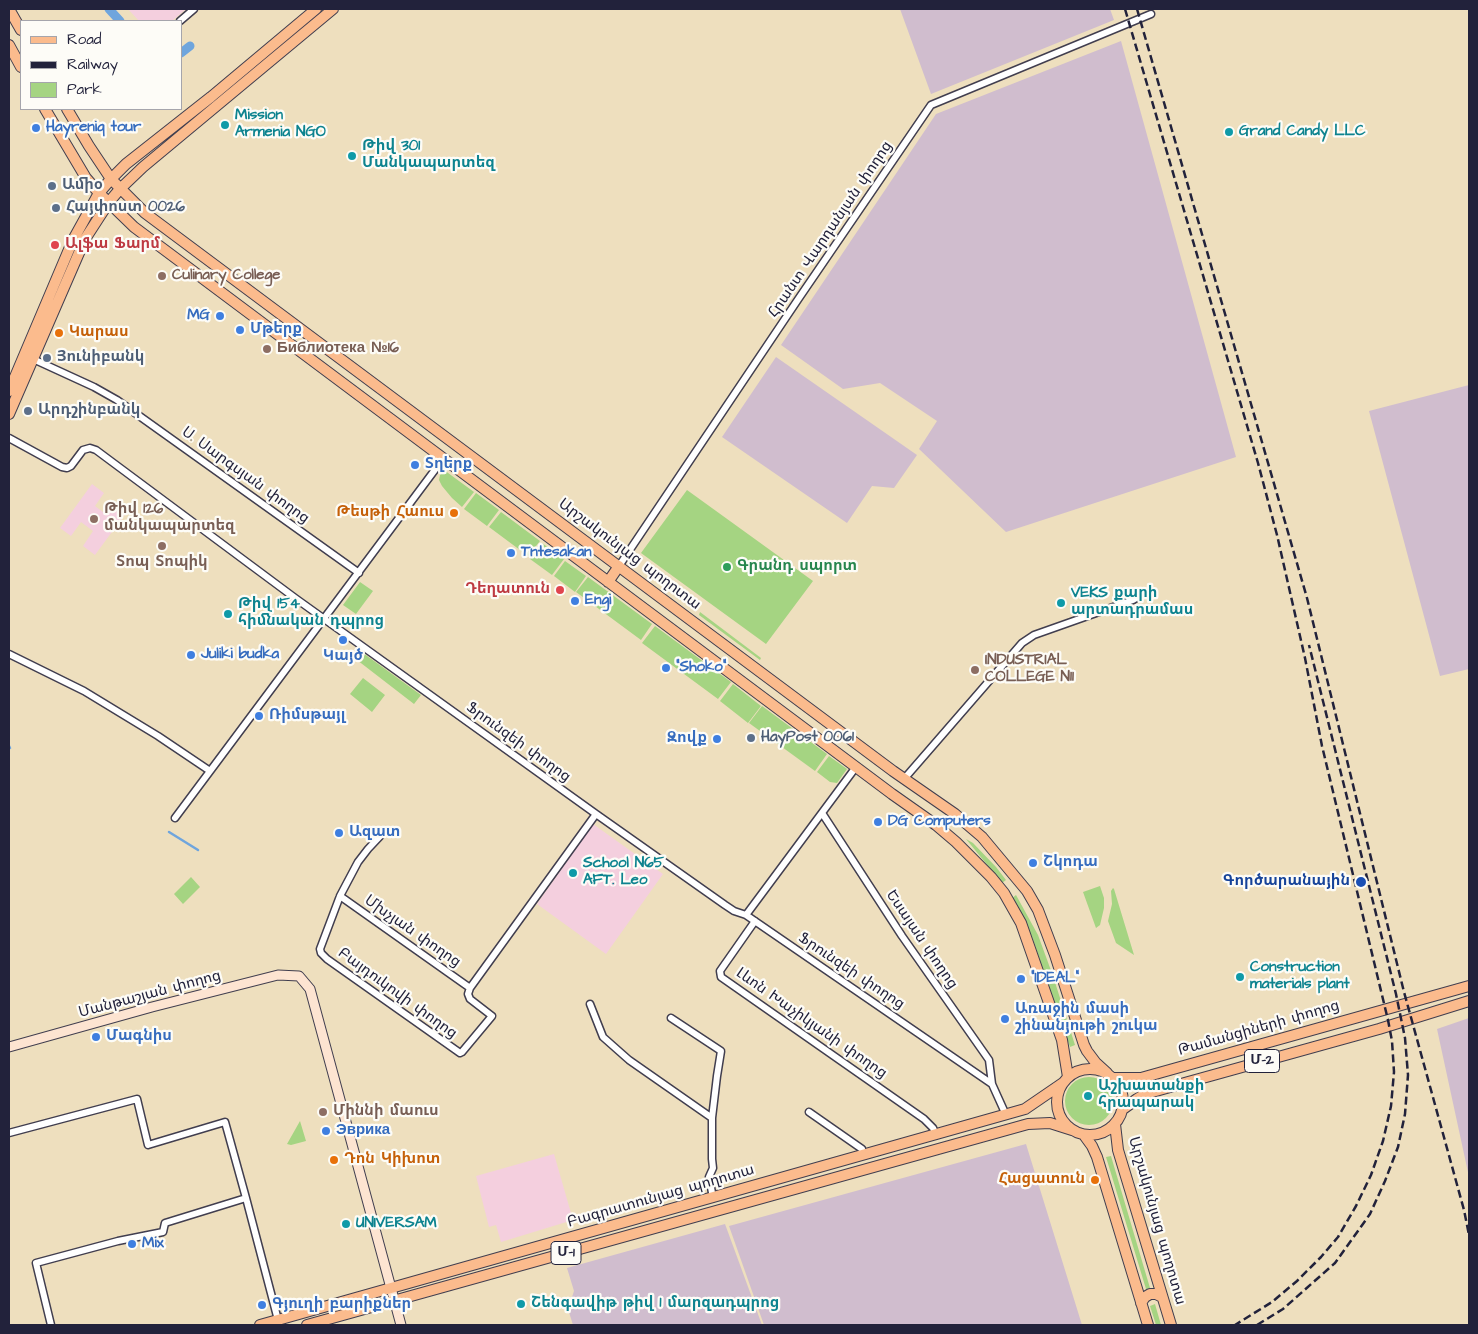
<!DOCTYPE html>
<meta charset="utf-8">
<style>
body{margin:0}
#map{position:relative;width:1478px;height:1334px;overflow:hidden;background:#eedfbe;font-family:"Architects Daughter",sans-serif}
canvas{display:block}
.frame{position:absolute;inset:0;border:10px solid #22223b;pointer-events:none}
.legend{position:absolute;left:20px;top:20px;width:162px;height:90px;box-sizing:border-box;background:#fdfcf7;border:1px solid #a5a5ac;margin:0;padding:6px 9px;list-style:none;font-size:15px;color:#22223b}
.legend li{display:flex;align-items:center;gap:10px;height:25px}
.legend b{width:25px;border:1px solid #a5a5ac}
</style>
<div id="map">
<canvas width="1478" height="1334"></canvas>
<div class="frame"></div>
<ul class="legend">
<li><b style="height:6px;background:#fbbb8d"></b>Road</li>
<li><b style="height:6px;background:#22223b"></b>Railway</li>
<li><b style="height:14px;background:#a5d482"></b>Park</li>
</ul>
</div>
<script>
const context = document.querySelector('canvas').getContext('2d');
context.lineJoin = 'round';
function paint(path, color) {
  context.fillStyle = color;
  context.fill(path, 'evenodd');
}
function poly(rows) {
  const path = new Path2D();
  for (const r of rows) {
    if (r.length === 3) {
      path.moveTo(r[0] + r[2], r[1]);
      path.arc(r[0], r[1], r[2], 0, 2 * Math.PI);
      continue;
    }
    path.moveTo(r[0], r[1]);
    for (let i = 2; i < r.length; i += 2) path.lineTo(r[i], r[i + 1]);
  }
  return path;
}
function trace(path, color, width, dash) {
  context.strokeStyle = color;
  context.lineWidth = width;
  context.lineCap = dash ? 'butt' : 'round';
  context.setLineDash(dash || []);
  context.stroke(path);
}
function write(font, color, halo, rows, align = 'center') {
  context.font = font + ' "Architects Daughter","Noto Sans Armenian",sans-serif';
  context.lineWidth = 4.5;
  context.setLineDash([]);
  context.textBaseline = 'middle';
  context.strokeStyle = halo;
  context.fillStyle = color;
  for (const [text, x, y, turn = 0] of rows) {
    context.save();
    context.translate(x, y);
    context.rotate((+turn || 0) * Math.PI / 180);
    context.textAlign = isNaN(turn) ? turn : align;
    if (halo) context.strokeText(text, 0, 0);
    context.fillText(text, 0, 0);
    context.restore();
  }
}
paint(poly([
 [128,9,186,9,172,21,139,21],
 [92,484,104,493,95,506,107,515,117,502,128,510,95,555,83,546,93,531,81,522,71,536,60,528],
 [593,824,663,874,606,954,537,904],
 [554,1154,573,1220,501,1242,496,1225,489,1227,476,1176]
]), '#f4cfde');
paint(poly([
 [900,9,1110,9,1114,20,931,94],
 [1121,41,1236,457,1006,532,919,449,937,421,880,383,843,389,781,345,936,114],
 [776,357,917,455,894,488,872,486,847,523,722,437],
 [1469,385,1469,669,1440,676,1369,411],
 [1469,1018,1469,1177,1437,1029],
 [1026,1144,1082,1325,764,1325,729,1226],
 [725,1224,762,1325,573,1325,568,1309,574,1291,567,1268]
]), '#d0bdce');
paint(poly([
 [444,470,474,492,462,507,452,498,442,486,439,480,440,475],
 [687,490,813,581,766,644,641,553],
 [476,493,499,510,487,526,464,509],
 [501,512,540,541,528,556,489,527],
 [542,543,564,559,552,575,530,559],
 [565,561,586,576,575,592,554,576],
 [588,577,652,624,641,640,576,592],
 [360,582,373,591,356,614,343,605],
 [700,612,761,658,760,660,699,615],
 [655,626,731,682,718,699,642,643],
 [363,653,421,695,414,704,357,660],
 [363,678,385,695,372,712,350,694],
 [733,684,761,706,748,723,720,701],
 [762,706,827,754,815,771,749,723],
 [829,756,847,769,837,783,830,782,817,772],
 [966,839,973,843,996,867,1006,880,1002,883],
 [191,877,200,887,183,904,174,894],
 [1100,886,1104,898,1104,908,1100,925,1096,928,1083,892],
 [1113,888,1114,889,1134,955,1116,943,1108,921,1112,904,1111,891],
 [1016,895,1038,935,1053,976,1075,1045,1070,1047,1032,937,1012,898],
 [1089,1101,24],
 [300,1121,306,1141,291,1145,287,1144],
 [1111,1156,1150,1288,1146,1289,1106,1157],
 [1155,1304,1161,1325,1156,1325,1150,1306]
]), '#a5d482');
trace(poly([
 [9,746,10,748],
 [169,832,198,850]
]), '#6fa5dd', 2.5);
trace(poly([
 [109,9,120,21],
 [181,53,190,46]
]), '#6fa5dd', 9);
const street = poly([
 [180,21,194,9],
 [33,359,94,387,117,400,359,573],
 [9,438,62,467,67,468,71,466,83,450,90,448,96,450,295,598,596,814,725,905,734,911,746,915,992,1084,1006,1115],
 [619,566,799,298,931,105,1151,14],
 [9,654,84,691,158,736,210,771],
 [904,779,1022,643,1034,635,1133,600,1140,596],
 [822,813,902,936,989,1060,992,1084],
 [175,818,443,459],
 [384,832,368,849,358,862,340,896,320,949,321,953,327,959,460,1053,462,1052,492,1016,470,999,468,994,470,988,596,814],
 [340,896,470,988],
 [746,915,856,767],
 [755,921,720,971,721,977,924,1119,933,1128,936,1135],
 [590,1004,603,1037,629,1060,712,1118,712,1159,713,1168,709,1177,713,1198],
 [671,1018,721,1051,717,1076,712,1118],
 [809,1112,862,1149,863,1155],
 [9,1133,137,1099,148,1145,225,1122,246,1198,278,1320],
 [51,1325,36,1263,118,1241,163,1232,165,1223,246,1198]
]);
const secondary = poly([
 [9,1047,152,1007,278,975,299,976,310,989,401,1325]
]);
const primary = poly([
 [9,9,21,30],
 [9,45,21,67],
 [45,109,86,178,99,193,134,227,892,794,936,825,956,842,991,877,1004,893,1021,923,1062,1040,1068,1077],
 [67,109,89,146,111,179,145,213,893,771,955,814,982,837,1027,891,1038,910,1055,955,1084,1045,1087,1051,1096,1063,1107,1073],
 [9,391,73,240,99,193,111,179,126,164,211,97,316,9],
 [9,414,85,239,109,202,120,189,143,167,333,9],
 [608,582,619,566],
 [1090,1102,33],
 [1114,1078,1141,1078,1469,986],
 [1123,1109,1137,1099,1145,1094,1379,1029,1469,1001],
 [1115,1124,1118,1150,1171,1325],
 [1084,1135,1092,1146,1097,1157,1148,1325],
 [1141,1303,1145,1297,1150,1294,1156,1294,1162,1297],
 [260,1325,1025,1109,1063,1083],
 [307,1325,1028,1124,1050,1123,1072,1130]
]);
trace(street, '#413e4f', 9);
trace(secondary, '#413e4f', 11);
trace(primary, '#413e4f', 12);
trace(street, '#fff', 6);
trace(secondary, '#fde4d1', 9);
trace(primary, '#fbbb8d', 10);
trace(poly([
 [1125,9,1258,463,1277,535,1305,658,1322,746,1388,1020,1392,1041,1394,1072,1391,1106,1383,1141,1371,1175,1356,1206,1338,1237,1321,1257,1297,1281,1272,1302,1235,1325],
 [1137,9,1307,598,1404,992,1464,1210,1469,1235],
 [1257,1325,1283,1309,1335,1263,1370,1214,1385,1181,1398,1147,1405,1114,1408,1075,1405,1038,1396,994,1309,645]
]), '#22223b', 2.5, [8, 4]);
for (const [x, y, r, color] of [
 [225,125,5,"#0f9aa8"],
 [36,128,5,"#3f7fe0"],
 [1229,132,5,"#0f9aa8"],
 [352,156,5,"#0f9aa8"],
 [52,186,5,"#5c6f8a"],
 [56,208,5,"#5c6f8a"],
 [55,245,5,"#e0444e"],
 [162,276,5,"#8d6e63"],
 [220,316,5,"#3f7fe0"],
 [240,330,5,"#3f7fe0"],
 [59,333,5,"#e8710a"],
 [267,349,5,"#8d6e63"],
 [47,358,5,"#5c6f8a"],
 [28,411,5,"#5c6f8a"],
 [415,465,5,"#3f7fe0"],
 [454,513,5,"#e8710a"],
 [94,519,5,"#8d6e63"],
 [162,546,5,"#8d6e63"],
 [511,553,5,"#3f7fe0"],
 [727,567,5,"#2e9e5b"],
 [560,590,5,"#e0444e"],
 [575,601,5,"#3f7fe0"],
 [1061,603,5,"#0f9aa8"],
 [228,614,5,"#0f9aa8"],
 [343,640,5,"#3f7fe0"],
 [191,655,5,"#3f7fe0"],
 [666,668,5,"#3f7fe0"],
 [975,670,5,"#8d6e63"],
 [259,716,5,"#3f7fe0"],
 [751,738,5,"#5c6f8a"],
 [717,739,5,"#3f7fe0"],
 [878,822,5,"#3f7fe0"],
 [339,833,5,"#3f7fe0"],
 [1033,863,5,"#3f7fe0"],
 [573,873,5,"#0f9aa8"],
 [1361,882,6,"#1a4fb4"],
 [1240,977,5,"#0f9aa8"],
 [1021,979,5,"#3f7fe0"],
 [1005,1019,5,"#3f7fe0"],
 [96,1037,5,"#3f7fe0"],
 [1088,1096,5,"#0f9aa8"],
 [323,1112,5,"#8d6e63"],
 [326,1131,5,"#3f7fe0"],
 [334,1160,5,"#e8710a"],
 [1095,1180,5,"#e8710a"],
 [346,1224,5,"#0f9aa8"],
 [132,1244,5,"#3f7fe0"],
 [521,1304,5,"#0f9aa8"],
 [262,1305,5,"#3f7fe0"]
]) {
  const dot = new Path2D();
  dot.arc(x, y, r, 0, 2 * Math.PI);
  context.fillStyle = color;
  context.fill(dot);
  trace(dot, '#fdfcf7', 2);
}
for (const [x, y, w] of [
 [1262,1061,35],
 [566,1253,30]
]) {
  const box = new Path2D();
  box.roundRect(x - w / 2, y - 11.5, w, 23, 4);
  context.fillStyle = '#fdfcf7';
  context.fill(box);
  trace(box, '#22223b', 1);
}
write('bold 14px', '#22223b', null, [
 ["Մ-2",1262,1061],
 ["Մ-1",566,1253]
]);
write('bold 15px', '#0d838f', '#fdfcf7', [
 ["Mission",235,116],
 ["Armenia NGO",235,133],
 ["Grand Candy LLC",1239,132],
 ["Թիվ 301",362,147],
 ["Մանկապարտեզ",362,164],
 ["VEKS քարի",1071,594],
 ["արտադրամաս",1071,611],
 ["Թիվ 154",238,605],
 ["հիմնական դպրոց",238,622],
 ["School N65",583,864],
 ["AFT. Leo",583,881],
 ["Construction",1250,968],
 ["materials plant",1250,985],
 ["Աշխատանքի",1098,1087],
 ["հրապարակ",1098,1104],
 ["UNIVERSAM",356,1224],
 ["Շենգավիթ թիվ 1 մարզադպրոց",531,1304]
], 'left');
write('bold 15px', '#366cbe', '#fdfcf7', [
 ["Hayreniq tour",46,128],
 ["MG",210,316,"right"],
 ["Մթերք",250,330],
 ["Տղերք",425,465],
 ["Tntesakan",521,553],
 ["Engi",585,601],
 ["Juliki budka",201,655],
 ["Կայծ",343,657,"center"],
 ["\"Shoko\"",676,668],
 ["Ռիմսթայլ",269,716],
 ["Զովք",707,739,"right"],
 ["DG Computers",888,822],
 ["Ազատ",349,833],
 ["Շկոդա",1043,863],
 ["\"IDEAL\"",1031,979],
 ["Առաջին մասի",1015,1010],
 ["շինանյութի շուկա",1015,1027],
 ["Մագնիս",106,1037],
 ["Эврика",336,1131],
 ["Mix",142,1244],
 ["Գյուղի բարիքներ",272,1305]
], 'left');
write('bold 15px', '#4e5e75', '#fdfcf7', [
 ["Ամիօ",62,186],
 ["Հայփոստ 0026",66,208],
 ["Յունիբանկ",57,358],
 ["Արդշինբանկ",38,411],
 ["HayPost 0061",761,738]
], 'left');
write('15px', '#22223b', '#fdfcf7', [
 ["Հրանտ Վարդանյան փողոց",831,230,-56],
 ["Ս. Սարգսյան փողոց",245,476,36],
 ["Արշակունյաց պողոտա",629,555,37],
 ["Ֆրունզեի փողոց",518,743,36],
 ["Մխչյան փողոց",412,932,35],
 ["Եսայան փողոց",921,940,56],
 ["Ֆրունզեի փողոց",851,972,34],
 ["Բայդուկովի փողոց",397,994,36],
 ["Մանթաշյան փողոց",150,995,-15],
 ["Լևոն Խաչիկյանի փողոց",811,1024,35],
 ["Թամանցիների փողոց",1259,1029,-16],
 ["Բագրատունյաց պողոտա",661,1197,-16],
 ["Արշակունյաց պողոտա",1156,1221,74]
]);
write('bold 15px', '#be3a42', '#fdfcf7', [
 ["Ալֆա Ֆարմ",65,245],
 ["Դեղատուն",550,590,"right"]
], 'left');
write('bold 15px', '#785e54', '#fdfcf7', [
 ["Culinary College",172,276],
 ["Библиотека №16",277,349],
 ["Թիվ 126",104,510],
 ["մանկապարտեզ",104,527],
 ["Տոպ Տոպիկ",162,563,"center"],
 ["INDUSTRIAL",985,661],
 ["COLLEGE N11",985,678],
 ["Միննի մաուս",333,1112]
], 'left');
write('bold 15px', '#c56008', '#fdfcf7', [
 ["Կարաս",69,333],
 ["Թեսթի Հաուս",444,513,"right"],
 ["Դոն Կիխոտ",344,1160],
 ["Հացատուն",1085,1180,"right"]
], 'left');
write('bold 15px', '#27864d', '#fdfcf7', [
 ["Գրանդ սպորտ",737,567]
], 'left');
write('bold 15px', '#164399', '#fdfcf7', [
 ["Գործարանային",1350,882]
], 'right');
</script>
